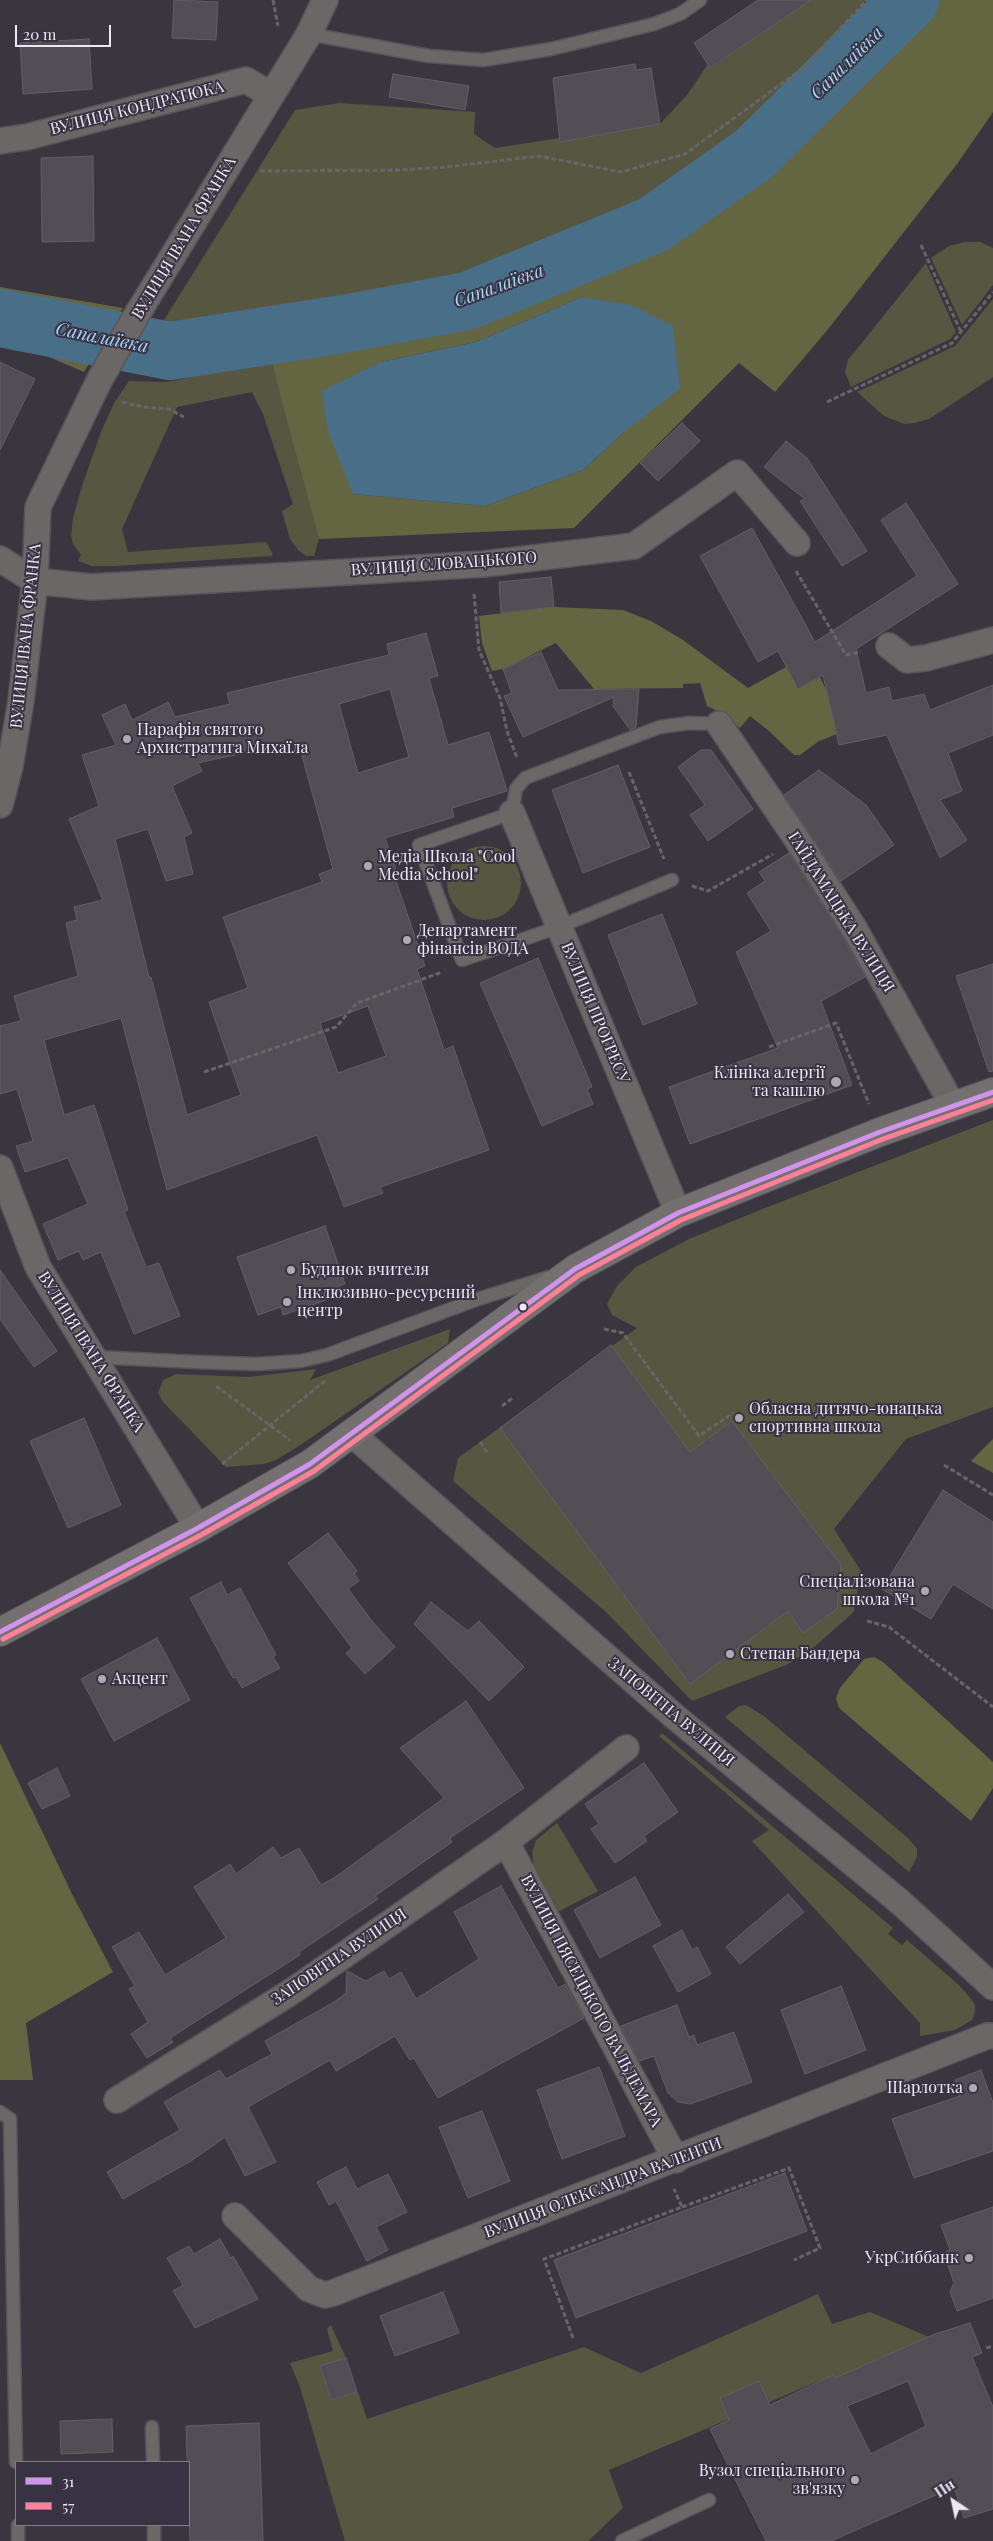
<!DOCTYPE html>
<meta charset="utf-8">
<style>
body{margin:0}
#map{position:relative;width:993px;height:2541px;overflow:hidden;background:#3a363f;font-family:"Playfair Display",serif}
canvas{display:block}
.legend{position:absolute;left:15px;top:2461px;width:175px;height:65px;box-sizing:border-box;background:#393243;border:1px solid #817b8a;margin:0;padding:6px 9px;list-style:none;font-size:15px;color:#ede9f4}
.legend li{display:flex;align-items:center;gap:10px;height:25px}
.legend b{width:25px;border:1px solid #817b8a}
.north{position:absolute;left:928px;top:2476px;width:50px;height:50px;-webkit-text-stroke:4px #393243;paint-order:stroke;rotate:326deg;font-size:14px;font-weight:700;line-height:20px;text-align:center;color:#ede9f4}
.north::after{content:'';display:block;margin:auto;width:18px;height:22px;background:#ede9f4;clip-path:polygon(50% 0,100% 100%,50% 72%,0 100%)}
.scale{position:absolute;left:15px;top:25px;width:96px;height:22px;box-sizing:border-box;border:2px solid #ede9f4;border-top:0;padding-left:6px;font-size:15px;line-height:18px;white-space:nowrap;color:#ede9f4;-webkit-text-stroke:4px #393243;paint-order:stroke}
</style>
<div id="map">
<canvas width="993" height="2541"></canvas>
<ul class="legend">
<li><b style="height:6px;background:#d193ec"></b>31</li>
<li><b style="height:6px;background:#ff8098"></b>57</li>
</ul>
<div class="north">Пн</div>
<div class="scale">20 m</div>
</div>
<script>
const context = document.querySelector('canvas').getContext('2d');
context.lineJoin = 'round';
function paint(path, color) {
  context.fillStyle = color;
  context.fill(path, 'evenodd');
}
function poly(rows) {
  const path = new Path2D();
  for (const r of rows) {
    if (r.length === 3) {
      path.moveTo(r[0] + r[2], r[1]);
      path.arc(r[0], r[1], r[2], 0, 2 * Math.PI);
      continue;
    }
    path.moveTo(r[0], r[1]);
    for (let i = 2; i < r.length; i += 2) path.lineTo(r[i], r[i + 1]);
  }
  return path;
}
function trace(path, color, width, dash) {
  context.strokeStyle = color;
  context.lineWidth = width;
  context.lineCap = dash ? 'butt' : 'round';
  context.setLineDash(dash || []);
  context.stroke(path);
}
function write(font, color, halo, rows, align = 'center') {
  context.font = font + ' "Playfair Display",serif';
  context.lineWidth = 4;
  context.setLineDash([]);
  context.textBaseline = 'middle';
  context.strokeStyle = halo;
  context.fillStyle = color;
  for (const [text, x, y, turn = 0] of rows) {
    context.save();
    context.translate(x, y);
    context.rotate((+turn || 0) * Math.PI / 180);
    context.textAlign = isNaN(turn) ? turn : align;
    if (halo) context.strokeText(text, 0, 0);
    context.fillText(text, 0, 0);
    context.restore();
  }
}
paint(poly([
 [805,0,889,0,745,138,640,214,462,285,263,315,187,330,159,328,295,110,339,103,475,112,474,134,495,148,560,138,564,141,660,124,687,95,708,64,711,68,806,3],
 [965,242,980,242,993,248,993,285,962,325,931,258,949,246],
 [926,263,956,332,950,339,851,387,845,372,848,360],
 [993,299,993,377,975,389,929,419,915,423,904,424,884,416,857,392,955,346],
 [271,356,319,539,314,556,306,556,298,550,290,539,282,511,293,504,263,414,252,392,177,407,122,529,128,552,266,542,273,554,271,556,115,566,92,566,78,561,81,555,73,544,71,535,73,518,82,486,101,432,114,403,129,381,167,382,227,370],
 [484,883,37],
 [993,1120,993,1407,906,1439,834,1529,861,1571,854,1611,846,1619,806,1654,786,1665,692,1701,606,1612,453,1481,458,1458,637,1328,612,1315,607,1304,617,1286,636,1267,689,1239,765,1208],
 [450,1329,448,1343,299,1446,276,1460,264,1464,226,1467,163,1402,158,1393,163,1380,176,1374,249,1377,316,1369,310,1380],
 [746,1705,764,1716,909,1839,917,1849,917,1857,909,1872,725,1717,739,1706],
 [662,1733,893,1928,888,1934,902,1945,907,1940,960,1986,975,2004,975,2012,972,2020,955,2030,920,2036,920,2023,752,1841,769,1830,659,1736],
 [557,1823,598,1891,556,1913,534,1868,532,1852,536,1840],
 [818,2294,832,2324,870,2312,929,2337,835,2378,833,2375,609,2470,623,2508,588,2541,345,2541,300,2387,290,2363,333,2351,327,2329,331,2325,346,2358,320,2367,324,2380,351,2372,353,2377,326,2386,331,2400,358,2392,367,2419,584,2347,641,2373]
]), '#565641');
paint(poly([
 [889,0,993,0,993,112,957,164,829,328,775,392,739,363,574,528,319,539,276,379,263,315,462,285,640,214,745,138],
 [582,297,624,432,583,470,485,506,353,494,381,362,476,342],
 [0,287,123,308,84,372,0,336],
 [554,607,623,610,651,621,683,640,748,688,786,667,798,689,820,677,827,692,837,734,819,741,800,755,794,755,769,731,750,716,740,728,721,713,707,706,700,683,683,684,683,688,594,689,556,643,503,669,492,671,482,643,479,616],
 [993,1439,993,1473,971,1461],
 [874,1657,883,1662,993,1762,993,1788,971,1821,839,1708,836,1698,840,1688,864,1659],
 [0,1743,73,1896,113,1972,26,2023,33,2080,0,2080]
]), '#646642');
paint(poly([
 [582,297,631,305,673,326,680,389,624,432,583,470,485,506,353,494,328,432,322,391,381,362,476,342]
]), '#496e87');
trace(poly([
 [0,318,170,351,343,324,467,301,653,225,754,154,910,0]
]), '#496e87', 58);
const building = poly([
 [174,0,218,2,216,40,172,38,174,0],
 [758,0,811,0,710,68,694,43,758,0],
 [89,39,92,89,23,94,20,43,89,39],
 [635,64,636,70,651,68,660,124,560,142,553,78,635,64],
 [393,74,469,86,465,110,389,97,393,74],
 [93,156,94,241,42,242,41,158,93,156],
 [0,362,35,379,0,450,0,362],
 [682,423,700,441,658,481,640,463,682,423],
 [786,441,807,458,867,551,842,566,800,501,805,499,764,467,786,441],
 [906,503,958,584,856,649,866,693,889,687,892,701,924,694,930,710,993,685,993,735,948,753,962,791,940,800,967,840,940,858,887,735,839,745,823,675,798,689,778,651,758,662,700,556,752,528,815,642,917,576,881,520,906,503],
 [551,577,554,607,501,613,499,582,551,577],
 [426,633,438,676,429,678,448,745,489,732,507,791,452,808,454,817,385,838,396,870,393,872,425,966,417,969,444,1050,453,1046,489,1150,380,1187,383,1193,344,1207,317,1135,167,1190,121,1018,44,1040,64,1115,94,1105,128,1210,124,1211,146,1267,159,1263,180,1316,134,1334,101,1252,83,1260,79,1251,58,1260,43,1224,88,1204,68,1158,25,1172,16,1146,33,1141,17,1089,0,1094,0,1026,21,1021,14,996,78,976,66,923,77,920,74,907,103,900,69,819,99,806,82,755,116,745,102,715,125,704,132,720,168,702,175,717,230,704,227,693,389,655,387,644,426,633],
 [390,689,409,757,358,773,339,704,390,689],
 [298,741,333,869,319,874,322,882,223,917,248,988,209,1002,241,1095,187,1115,151,977,149,977,115,839,148,829,166,881,193,874,184,837,192,833,172,786,202,771,198,763,298,741],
 [368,1006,386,1056,338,1073,320,1023,368,1006],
 [541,652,558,690,639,689,636,727,630,730,613,706,614,697,523,737,504,696,512,693,503,669,541,652],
 [701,750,711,750,753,809,708,841,690,815,705,805,678,767,701,750],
 [618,765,650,847,583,873,552,790,618,765],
 [819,770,866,805,894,845,841,881,784,795,819,770],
 [789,853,842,935,865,977,821,1001,852,1085,690,1144,669,1087,778,1048,736,952,771,931,747,893,765,881,759,872,789,853],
 [662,914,697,1004,643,1025,608,935,662,914],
 [538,958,592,1087,587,1089,593,1104,542,1126,480,983,538,958],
 [993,964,993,1071,989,1072,956,976,993,964],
 [325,1226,345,1284,326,1291,329,1299,283,1315,281,1307,258,1315,237,1257,325,1226],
 [0,1270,57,1351,34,1367,0,1319,0,1270],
 [611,1345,690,1452,732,1421,841,1565,837,1609,803,1633,788,1611,690,1684,500,1428,611,1345],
 [84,1418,121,1505,68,1528,30,1441,84,1418],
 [943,1490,993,1522,993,1609,953,1584,931,1619,882,1589,943,1490],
 [328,1533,357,1571,354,1573,359,1581,348,1589,372,1621,395,1647,365,1674,346,1653,352,1648,288,1563,328,1533],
 [221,1582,227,1595,240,1588,276,1655,273,1657,280,1668,242,1688,236,1677,233,1678,190,1598,221,1582],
 [431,1602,468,1631,479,1621,524,1667,489,1701,414,1624,431,1602],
 [157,1638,190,1700,114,1741,81,1679,157,1638],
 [466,1701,524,1788,450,1838,452,1842,375,1896,378,1899,299,1952,300,1955,170,2038,173,2042,147,2058,131,2034,148,2022,129,1989,135,1986,112,1947,139,1932,165,1975,226,1938,194,1887,230,1864,236,1874,273,1847,281,1858,299,1848,321,1885,334,1878,444,1798,400,1748,466,1701],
 [644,1763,678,1812,644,1836,647,1841,615,1863,591,1829,599,1824,585,1804,644,1763],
 [57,1768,70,1796,42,1809,28,1783,57,1768],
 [635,1877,661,1925,600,1958,574,1910,635,1877],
 [501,1886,558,1988,565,1984,584,2018,438,2098,414,2058,410,2060,395,2036,336,2071,330,2060,248,2107,276,2162,245,2176,225,2137,191,2161,123,2199,107,2172,180,2130,164,2102,220,2070,226,2079,272,2054,265,2041,336,2001,346,1993,347,1971,366,1981,384,1971,389,1979,401,1972,416,1999,479,1959,454,1912,501,1886],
 [788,1894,804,1912,740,1964,726,1947,788,1894],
 [682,1930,692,1950,697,1947,711,1974,678,1992,653,1946,682,1930],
 [841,1986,866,2050,805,2074,781,2010,841,1986],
 [677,2005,689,2037,694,2035,697,2045,734,2032,752,2082,690,2104,678,2102,668,2093,654,2056,639,2061,621,2026,677,2005],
 [599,2067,625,2136,562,2159,537,2090,599,2067],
 [981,2070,993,2103,993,2151,914,2178,892,2119,960,2096,955,2080,981,2070],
 [482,2111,510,2181,468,2198,439,2127,482,2111],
 [346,2167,357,2189,388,2174,407,2212,376,2227,388,2250,367,2261,336,2201,329,2205,317,2182,346,2167],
 [785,2173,807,2231,576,2318,554,2260,785,2173],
 [993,2207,993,2298,957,2311,950,2292,954,2283,944,2253,950,2250,941,2225,993,2207],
 [220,2239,231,2258,233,2256,258,2299,195,2328,173,2291,183,2285,167,2258,189,2246,194,2254,220,2239],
 [443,2292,459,2333,395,2356,380,2316,443,2292],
 [970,2323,982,2353,972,2357,993,2407,993,2509,964,2518,954,2487,831,2541,766,2541,710,2429,729,2420,720,2398,759,2381,770,2405,833,2375,835,2378,935,2334,970,2323],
 [908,2381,926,2426,871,2454,847,2406,908,2381],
 [346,2358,357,2392,331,2400,320,2366,346,2358],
 [112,2419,113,2452,61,2454,60,2421,112,2419],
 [259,2423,263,2541,190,2541,186,2426,259,2423]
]);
paint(building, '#514e55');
trace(building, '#635f68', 1);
const lane = poly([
 [309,34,429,56,483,60,551,49,654,24,680,14,700,0],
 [672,880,559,927,462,960,419,845,512,813,516,789,525,778,660,727,689,723,719,724],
 [94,1357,197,1362,257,1364,301,1361,327,1355,478,1299,549,1277],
 [0,2112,10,2119,16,2462],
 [152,2427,153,2462],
 [18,2525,18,2541],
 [154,2525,154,2541],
 [622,2541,709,2500]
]);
const street = poly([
 [0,141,27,137,246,80,271,95],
 [0,559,35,581,91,587,484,564,634,546,737,473,797,543],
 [889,646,907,660,926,658,993,640],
 [719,724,798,841,854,928,953,1106],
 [0,805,10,766,21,701,35,581,38,507,99,381,136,316,309,34,325,0],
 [512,813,678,1213],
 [0,1168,38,1267,198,1528],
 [352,1434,674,1716,900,1902,993,1987],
 [506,1842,676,2160],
 [117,2100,291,1992,506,1842,626,1748],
 [235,2216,309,2289,325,2295,333,2293,987,2036,993,2036]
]);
const primary = poly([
 [0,1632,198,1528,310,1464,575,1269,678,1213,880,1132,993,1092]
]);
trace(lane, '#57535b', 15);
trace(street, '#57535b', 28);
trace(primary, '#57535b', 30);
trace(poly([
 [273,0,278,26],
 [260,171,400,170,446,167,539,156,621,172,685,154,803,68,867,0],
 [921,245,961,332],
 [122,402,144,407,169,409,184,417],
 [827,402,952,343,993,292],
 [796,571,846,655,861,652],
 [474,594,479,650,500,698,507,731,517,758],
 [629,772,664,859],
 [692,886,708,891,773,854],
 [769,1047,836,1023,869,1104],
 [204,1072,336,1027,357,1003,442,972],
 [604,1329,623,1333,699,1436,733,1413],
 [216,1386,290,1440],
 [502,1406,514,1397],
 [480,1442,488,1453],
 [222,1464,325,1381],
 [944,1465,993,1495],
 [867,1621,889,1627,993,1707],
 [682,2207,789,2168,820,2248,794,2260],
 [573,2338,544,2259,682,2207,674,2189],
 [986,2348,993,2346]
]), '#686568', 3, [5, 2.5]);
trace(lane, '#6b6767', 12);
trace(street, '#6b6767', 25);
trace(primary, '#757070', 28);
trace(poly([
 [0,1632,198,1528,310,1464,575,1269,678,1213,880,1132,993,1092]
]), '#d193ec', 5);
trace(poly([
 [3,1639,201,1535,314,1471,579,1275,681,1220,883,1139,993,1100]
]), '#ff8098', 5);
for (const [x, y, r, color] of [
 [127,739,5,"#aeaab5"],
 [368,866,5,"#aeaab5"],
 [407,940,5,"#aeaab5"],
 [836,1082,6,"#aeaab5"],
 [291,1270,5,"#aeaab5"],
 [287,1302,5,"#aeaab5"],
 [523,1307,4.5,"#ede9f4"],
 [739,1418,5,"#aeaab5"],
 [925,1591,5,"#aeaab5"],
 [730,1654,5,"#aeaab5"],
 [102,1679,5,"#aeaab5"],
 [973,2088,5,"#aeaab5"],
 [969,2258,5,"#aeaab5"],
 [855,2480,5,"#aeaab5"]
]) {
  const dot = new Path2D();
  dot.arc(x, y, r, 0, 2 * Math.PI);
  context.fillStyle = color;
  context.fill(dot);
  trace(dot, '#393243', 2);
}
write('16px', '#ede9f4', '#393243', [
 ["ВУЛИЦЯ КОНДРАТЮКА",137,108,-14],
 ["ВУЛИЦЯ ІВАНА ФРАНКА",184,238,-59],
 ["ВУЛИЦЯ СЛОВАЦЬКОГО",444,564,-4],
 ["ВУЛИЦЯ ІВАНА ФРАНКА",26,636,-84],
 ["ГАЙДАМАЦЬКА ВУЛИЦЯ",841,912,58],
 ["ВУЛИЦЯ ПРОГРЕСУ",595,1013,67],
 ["ВУЛИЦЯ ІВАНА ФРАНКА",91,1352,58],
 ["ЗАПОВІТНА ВУЛИЦЯ",671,1712,40],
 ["ЗАПОВІТНА ВУЛИЦЯ",339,1957,-34],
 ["ВУЛИЦЯ ПЯСЕЦЬКОГО ВАЛЬДЕМАРА",591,2001,62],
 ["ВУЛИЦЯ ОЛЕКСАНДРА ВАЛЕНТИ",603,2188,-21]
]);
write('16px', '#ede9f4', '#393243', [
 ["Парафія святого",137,730],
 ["Архистратига Михаїла",137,748],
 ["Медіа Школа \"Cool",378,857],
 ["Media School\"",378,875],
 ["Департамент",417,931],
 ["фінансів ВОДА",417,949],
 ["Клініка алергії",825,1073,"right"],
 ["та кашлю",825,1091,"right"],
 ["Будинок вчителя",301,1270],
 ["Інклюзивно-ресурсний",297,1293],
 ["центр",297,1311],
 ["Обласна дитячо-юнацька",749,1409],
 ["спортивна школа",749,1427],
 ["Спеціалізована",915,1582,"right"],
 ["школа №1",915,1600,"right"],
 ["Степан Бандера",740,1654],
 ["Акцент",112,1679],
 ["Шарлотка",963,2088,"right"],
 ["УкрСиббанк",959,2258,"right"],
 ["Вузол спеціального",845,2471,"right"],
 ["зв'язку",845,2489,"right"]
], 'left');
write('italic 18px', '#a5dafd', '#393243', [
 ["Сапалаївка",847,63,-45],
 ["Сапалаївка",499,286,-20],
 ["Сапалаївка",102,338,11]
]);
</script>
